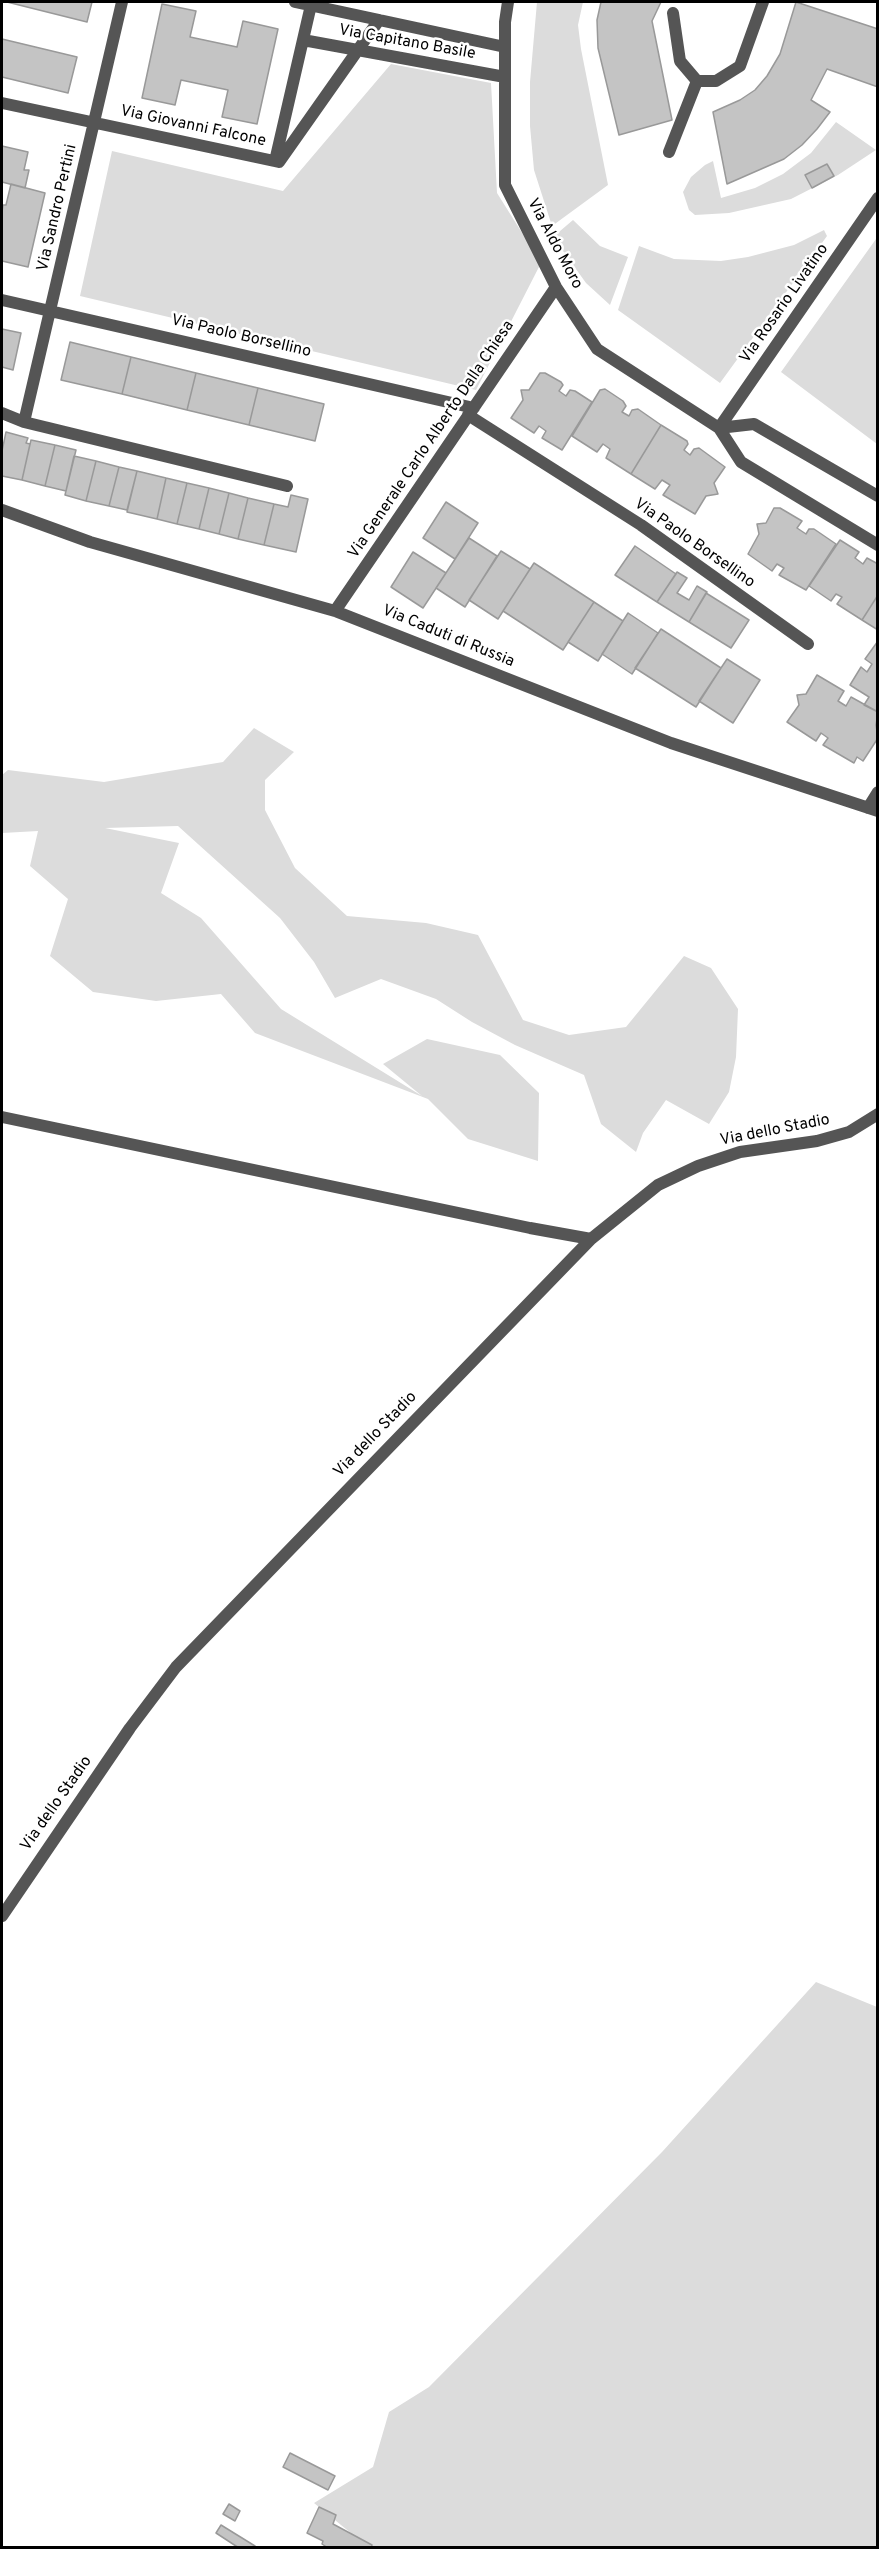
<!DOCTYPE html>
<style>
body{margin:0}
#map{position:relative;width:879px;height:2549px;overflow:hidden;background:#fff;font-family:Overpass,sans-serif}
canvas{display:block}
.frame{position:absolute;inset:0;border:3px solid #000;pointer-events:none}
</style>
<div id="map">
<canvas width="879" height="2549"></canvas>
<div class="frame"></div>
</div>
<script>
const context = document.querySelector('canvas').getContext('2d');
context.lineJoin = 'round';
function paint(path, color) {
  context.fillStyle = color;
  context.fill(path, 'evenodd');
}
function poly(rows) {
  const path = new Path2D();
  for (const r of rows) {
    path.moveTo(r[0], r[1]);
    for (let i = 2; i < r.length; i += 2) path.lineTo(r[i], r[i + 1]);
  }
  return path;
}
function trace(path, color, width, dash) {
  context.strokeStyle = color;
  context.lineWidth = width;
  context.lineCap = dash ? 'butt' : 'round';
  context.setLineDash(dash || []);
  context.stroke(path);
}
function write(font, color, halo, rows, align = 'center') {
  context.font = font + ' Overpass,sans-serif';
  context.lineWidth = 5;
  context.setLineDash([]);
  context.textBaseline = 'middle';
  context.strokeStyle = halo;
  context.fillStyle = color;
  for (const [text, x, y, turn = 0] of rows) {
    context.save();
    context.translate(x, y);
    context.rotate((+turn || 0) * Math.PI / 180);
    context.textAlign = isNaN(turn) ? turn : align;
    if (halo) context.strokeText(text, 0, 0);
    context.fillText(text, 0, 0);
    context.restore();
  }
}
paint(poly([
 [537,2,583,2,578,25,581,49,608,185,552,226,534,170,530,126,530,82],
 [391,64,491,83,497,193,541,263,476,390,80,296,112,151,283,191],
 [836,122,876,150,838,175,791,199,729,213,695,215,689,210,683,192,691,177,705,165,713,161,721,198,755,188,783,174,811,153],
 [573,220,600,246,628,257,610,305,586,283,553,237],
 [824,230,827,236,720,383,618,310,639,246,674,259,721,261,748,257,794,245],
 [876,239,878,240,877,444,781,372],
 [254,728,294,752,265,780,265,810,295,868,347,916,426,923,478,935,523,1020,569,1035,626,1027,684,956,711,968,738,1009,736,1057,729,1092,709,1124,666,1100,643,1133,636,1152,601,1124,584,1075,515,1045,472,1022,436,999,381,979,335,998,314,962,280,918,178,826,105,828,179,843,161,893,201,918,281,1009,422,1096,383,1064,427,1039,500,1055,539,1093,538,1161,468,1139,428,1099,255,1033,221,994,156,1001,93,992,50,956,68,899,30,866,38,831,2,833,2,775,8,770,104,782,223,762],
 [816,1982,877,2007,877,2547,368,2547,314,2503,373,2467,389,2412,429,2387,662,2152]
]), '#dcdcdc');
const building = poly([
 [7,2,92,2,87,22,7,2],
 [601,2,661,2,652,21,672,120,619,135,598,48,597,20,601,2],
 [796,2,878,29,878,87,827,69,811,100,830,112,817,129,802,145,784,159,727,184,713,112,740,100,755,90,767,76,780,54,796,2],
 [162,4,196,11,190,37,237,47,243,21,278,29,257,124,222,117,228,90,181,80,175,105,142,98,162,4],
 [2,39,77,57,68,93,2,77,2,39],
 [2,146,28,152,24,170,29,170,25,188,2,182,2,146],
 [827,164,834,176,812,188,805,175,827,164],
 [11,184,45,193,28,267,2,261,2,212,3,205,6,205,11,184],
 [2,329,21,333,13,370,2,367,2,329],
 [70,342,131,357,122,394,61,380,70,342],
 [131,357,196,373,187,410,122,394,131,357],
 [196,373,258,388,249,425,187,410,196,373],
 [540,373,545,373,561,382,563,385,559,391,566,396,570,390,575,391,592,402,562,450,542,438,546,431,539,426,534,433,511,418,523,400,521,390,529,390,540,373],
 [258,388,324,404,315,441,249,425,258,388],
 [605,389,623,401,626,406,622,412,629,416,632,410,638,409,661,425,631,474,606,458,610,449,603,444,597,452,572,436,600,390,605,389],
 [661,425,687,441,688,444,684,450,690,455,694,449,699,448,725,467,714,483,718,494,706,496,695,514,663,495,670,485,662,480,655,489,631,474,661,425],
 [6,432,28,438,26,443,30,444,22,480,2,476,2,451,6,432],
 [31,440,55,445,45,486,22,480,31,440],
 [55,445,76,450,66,491,45,486,55,445],
 [74,456,96,461,86,501,65,495,74,456],
 [96,461,119,467,109,506,86,501,96,461],
 [119,467,137,471,127,510,109,506,119,467],
 [137,471,166,478,157,519,127,512,137,471],
 [166,478,187,483,177,524,157,519,166,478],
 [187,483,209,488,199,529,177,524,187,483],
 [209,488,229,493,219,534,199,529,209,488],
 [229,493,248,498,238,539,219,534,229,493],
 [291,495,308,499,296,552,264,545,274,504,288,507,291,495],
 [248,498,274,504,264,545,238,539,248,498],
 [446,502,478,523,455,559,423,538,446,502],
 [774,508,780,508,802,521,797,528,806,534,809,529,814,529,836,544,806,590,779,575,784,568,777,564,772,571,748,554,759,534,757,524,766,523,774,508],
 [469,538,497,556,465,607,436,588,469,538],
 [840,540,859,552,855,558,863,564,867,558,878,564,878,595,862,620,837,604,842,597,836,594,831,601,809,586,840,540],
 [635,546,676,574,657,602,615,575,635,546],
 [501,551,530,569,498,619,469,600,501,551],
 [413,552,446,573,423,608,391,587,413,552],
 [534,563,594,602,563,650,503,611,534,563],
 [677,572,687,578,677,593,689,600,697,586,707,592,689,622,657,602,677,572],
 [706,593,749,620,731,648,689,622,706,593],
 [878,595,878,630,862,620,878,595],
 [594,602,623,621,598,661,568,642,594,602],
 [628,613,658,633,632,674,602,654,628,613],
 [661,629,721,668,696,707,635,668,661,629],
 [878,641,878,712,864,705,869,697,850,685,861,667,867,672,872,664,865,659,878,641],
 [727,659,760,680,733,723,699,701,727,659],
 [817,675,844,691,838,701,846,706,851,697,878,712,876,725,878,738,863,761,857,757,854,763,823,745,828,738,821,733,816,741,787,722,799,705,797,695,806,694,817,675],
 [290,2453,335,2476,328,2490,283,2467,290,2453],
 [229,2504,240,2511,235,2521,223,2514,229,2504],
 [319,2507,336,2515,333,2524,372,2545,371,2548,328,2548,322,2544,323,2541,307,2533,319,2507],
 [221,2525,255,2546,254,2548,239,2548,216,2533,221,2525]
]);
paint(building, '#c4c4c4');
trace(building, '#999', 1.5);
trace(poly([
 [295,2,505,47],
 [508,2,505,22,505,185,556,287,597,349,719,428,741,462,878,545],
 [303,40,505,77],
 [697,81,716,81,740,66,763,2],
 [2,103,279,162,379,20],
 [669,152,697,81,680,61,673,13],
 [275,161,311,5],
 [2,300,474,408],
 [2,413,24,422,287,486],
 [468,415,641,525,808,644],
 [24,422,122,2],
 [719,428,878,198],
 [719,428,754,424,878,496],
 [2,510,90,542,335,611,671,743,878,811],
 [335,611,556,287],
 [868,808,878,792],
 [2,1117,530,1228,591,1239],
 [2,1916,130,1728,176,1667,591,1239,658,1185,698,1166,740,1152,817,1141,849,1132,878,1114]
]), '#555', 12);
write('16px', '#000', '#fff', [
 ["Via Capitano Basile",407,43,10],
 ["Via Giovanni Falcone",193,127,12],
 ["Via Sandro Pertini",58,208,-77],
 ["Via Aldo Moro",554,244,62],
 ["Via Rosario Livatino",785,304,-55],
 ["Via Paolo Borsellino",241,337,13],
 ["Via Generale Carlo Alberto Dalla Chiesa",432,440,-56],
 ["Via Paolo Borsellino",694,544,35],
 ["Via Caduti di Russia",448,637,22],
 ["Via dello Stadio",775,1131,-11],
 ["Via dello Stadio",376,1435,-46],
 ["Via dello Stadio",57,1804,-55]
]);
</script>
